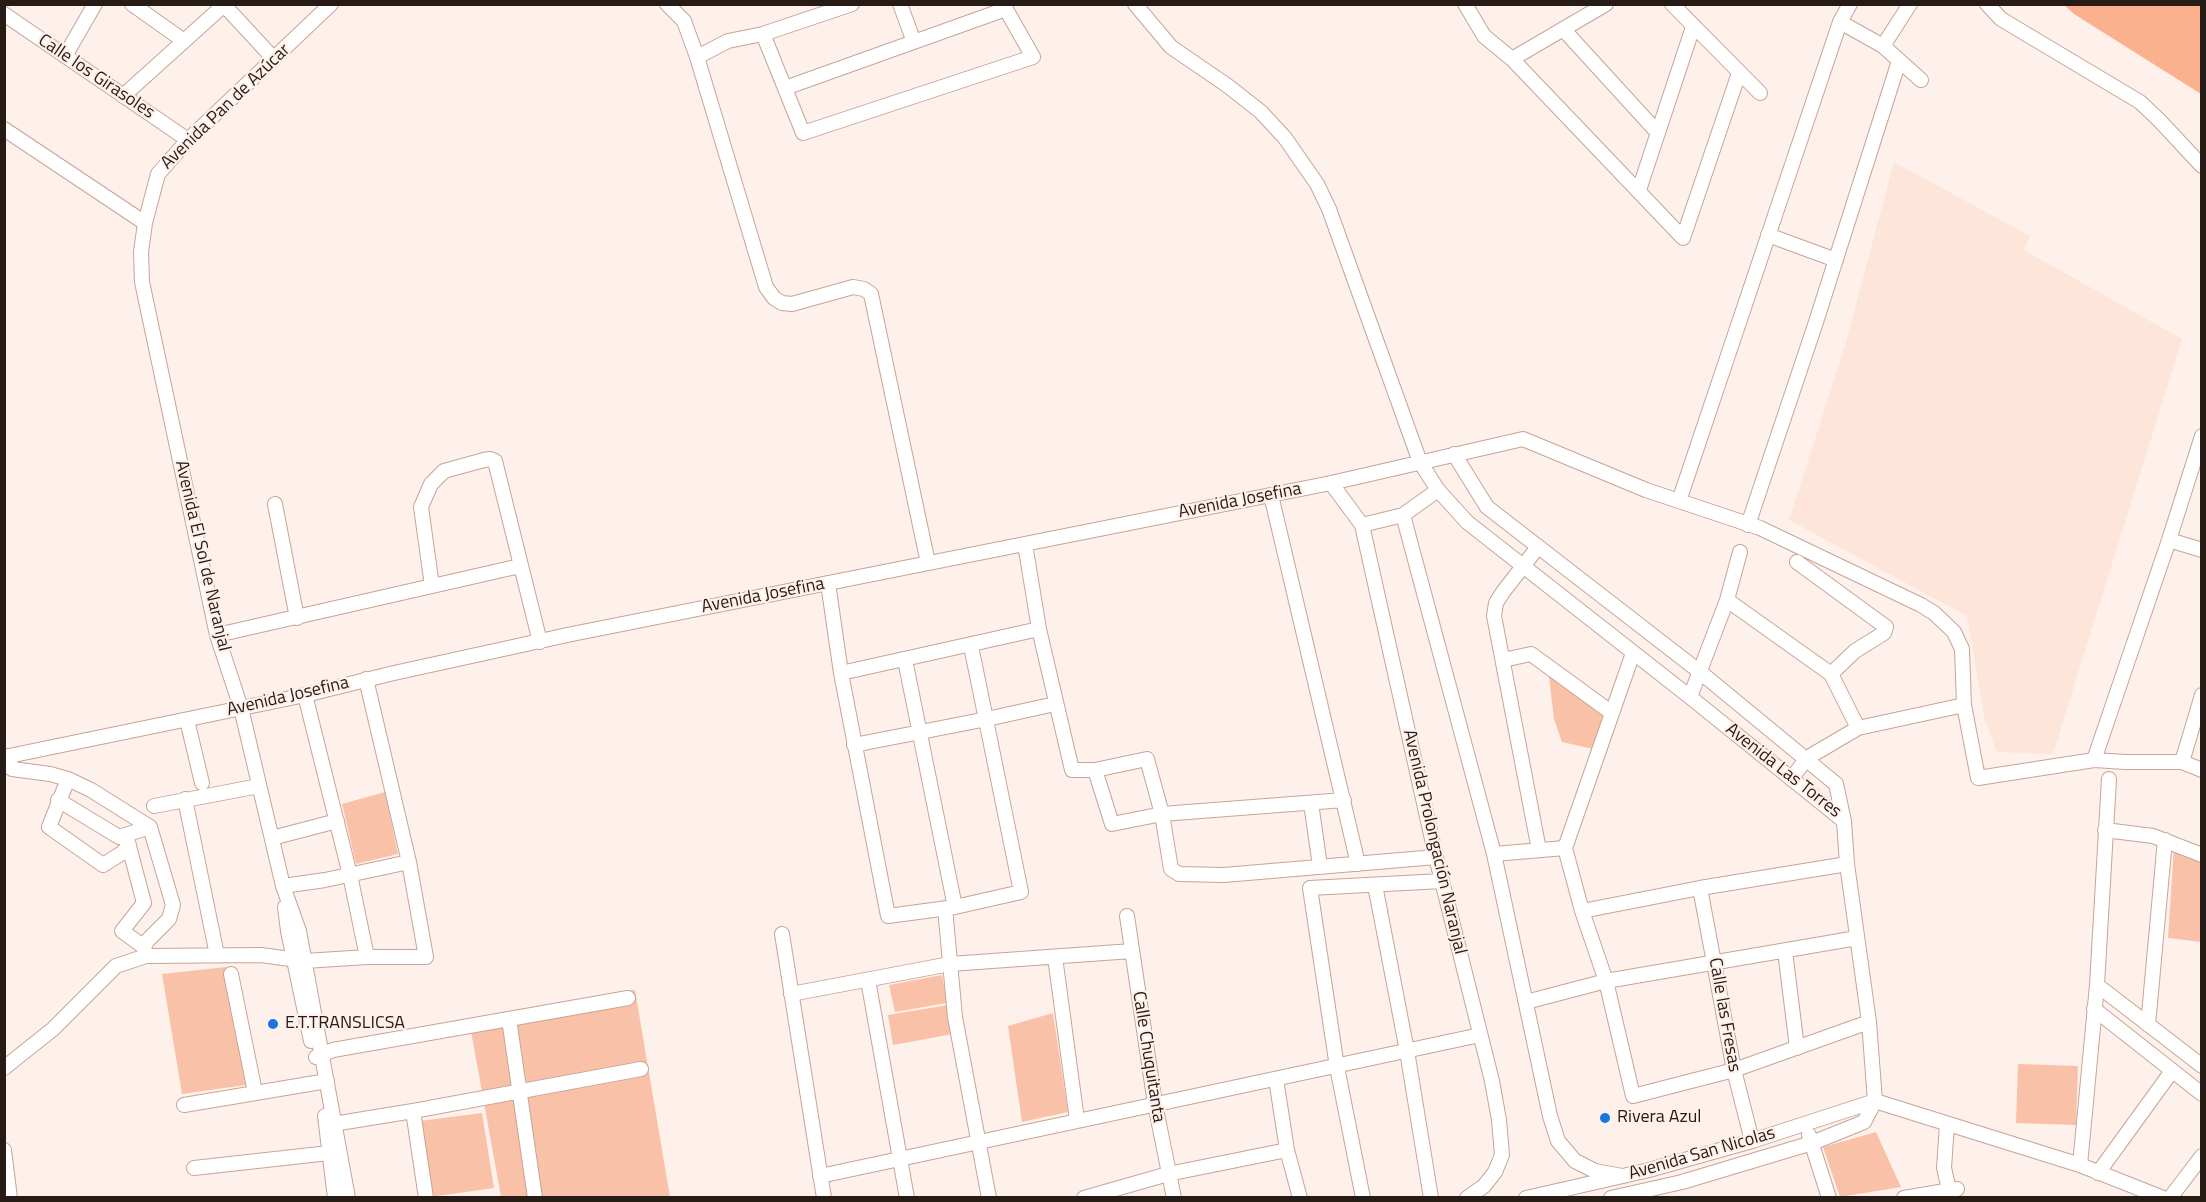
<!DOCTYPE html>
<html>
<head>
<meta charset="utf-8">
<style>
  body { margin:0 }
  #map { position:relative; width:2206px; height:1202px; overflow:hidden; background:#fef0ea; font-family:"Titillium Web",sans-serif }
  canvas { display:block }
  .frame { position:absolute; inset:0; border:6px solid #271b16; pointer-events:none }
</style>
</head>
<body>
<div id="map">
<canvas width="2206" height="1202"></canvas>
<div class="frame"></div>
</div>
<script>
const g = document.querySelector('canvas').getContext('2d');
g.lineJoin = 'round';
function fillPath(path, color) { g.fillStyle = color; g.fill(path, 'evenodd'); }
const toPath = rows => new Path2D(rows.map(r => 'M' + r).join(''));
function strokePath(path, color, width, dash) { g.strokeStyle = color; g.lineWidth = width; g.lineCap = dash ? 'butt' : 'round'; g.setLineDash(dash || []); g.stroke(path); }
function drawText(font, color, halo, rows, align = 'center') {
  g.font = font + ' "Titillium Web",sans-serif'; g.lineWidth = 4.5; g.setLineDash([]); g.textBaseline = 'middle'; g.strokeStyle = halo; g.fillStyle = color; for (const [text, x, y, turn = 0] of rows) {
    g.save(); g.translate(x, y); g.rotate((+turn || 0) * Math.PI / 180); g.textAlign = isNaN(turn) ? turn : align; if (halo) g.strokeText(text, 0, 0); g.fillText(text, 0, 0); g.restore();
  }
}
const built = toPath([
  [1894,162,2030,236,2024,250,2182,339,2053,754,1997,752,1985,721,1967,616,1789,520,1846,342]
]);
const green = toPath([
  [1548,669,1607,713,1593,749,1562,742,1554,719],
  [385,792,398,854,356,864,342,804],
  [2174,847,2201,858,2201,942,2168,938],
  [226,967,246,1085,182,1094,162,974],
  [942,975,947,1003,895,1012,889,985],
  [635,990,670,1197,501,1197,469,1020],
  [948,1005,953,1034,893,1045,888,1015],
  [1053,1013,1068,1112,1022,1122,1008,1026],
  [2018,1064,2078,1066,2076,1125,2016,1123],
  [482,1113,494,1188,430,1197,420,1121],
  [1876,1132,1901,1187,1840,1197,1823,1147]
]);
const water = toPath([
  [2064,5,2201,5,2201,94,2074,14]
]);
const minor = toPath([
  [132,4,184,41],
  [331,4,188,140,158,174,145,223,141,252,142,282,217,635,241,708,283,886,299,931,348,1198],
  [667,4,684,21,697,57,766,287,774,298,782,303,792,304,853,287,864,289,871,294,928,563],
  [900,4,914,42],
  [1135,4,1171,47,1228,86,1261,112,1285,138,1317,184,1329,209,1420,462,1438,490,1467,522,1690,697,1844,821],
  [1465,4,1484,36,1512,59,1683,238,1739,73],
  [1672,4,1760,93],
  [1987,4,2001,19,2140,102,2159,120,2202,166],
  [4,14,188,140],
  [1840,22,1883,46,1921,80],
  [1563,29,1658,133],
  [763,34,803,133,1033,57,1003,4],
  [1883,46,1910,4],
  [65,56,95,4],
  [697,57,728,41,763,34,852,4],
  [1512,59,1606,4],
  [785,88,1006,9],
  [123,96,224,5,274,59],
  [4,129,145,223],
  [1639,190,1693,27],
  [1768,235,1836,260],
  [1454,454,1487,507,1700,672,1836,784,1844,821,1847,864,1869,1022,1875,1101],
  [1331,483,1362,525,1436,857,1492,1081,1499,1120,1502,1155,1495,1172,1484,1186,1467,1198],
  [1271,495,1358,864],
  [1679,501,1840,22,1850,4],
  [275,504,297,618],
  [1403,515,1494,854,1550,1116,1558,1141,1575,1161,1595,1171,1622,1176],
  [1362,525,1403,515,1438,490],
  [1748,525,1816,322,1899,61],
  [2169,540,2202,550],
  [1025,544,1039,629,1072,770,1095,770,1147,759,1162,814,1344,800],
  [1538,547,1503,592,1496,603,1494,616,1539,850],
  [1797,562,1886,627,1884,633,1855,651,1831,674],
  [828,583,841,673,888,916,955,907,1021,892,971,646],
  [432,586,421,507,431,484,444,471,484,460,490,459,495,461,540,642],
  [1727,600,1831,674,1858,728],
  [217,635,520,566],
  [905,660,955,907],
  [1503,660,1531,654,1612,713],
  [841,673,1039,629],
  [305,695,350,875,367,957],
  [1690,697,1727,600,1740,552],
  [187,720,202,783],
  [854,745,987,719,1055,704],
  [8,756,12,769,50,774,68,779,91,790,150,827,173,905,169,919,147,941,144,947,146,956],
  [4,757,305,695,394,673,572,634,1331,483,1523,439,1646,490,1760,528,1921,605,1934,613,1954,632,1962,649,1964,705,1978,778,2094,760,2125,762,2182,762,2202,770],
  [2094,760,2169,540,2202,436],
  [2182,762,2202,695],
  [1095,770,1112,824,1162,814,1171,869,1179,874,1224,875,1436,857],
  [68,779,49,827,103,865,122,853,129,845],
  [1791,779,1807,758,1858,728,1964,705],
  [185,799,217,955],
  [58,800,119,837,150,827],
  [1311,803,1320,866],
  [154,806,259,786],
  [2105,830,2153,836,2202,855],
  [126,835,144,903,122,931,144,947],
  [272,838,337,821],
  [1565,848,1633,653],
  [1494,854,1565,848,1582,911,1606,981,1633,1096,1734,1070,1869,1022],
  [1375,885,1407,1051,1431,1198],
  [283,886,325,880,409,862],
  [1700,888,1734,1070,1752,1141],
  [285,907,288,931,311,1041],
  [945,908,955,1017,989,1198],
  [1582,911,1700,888,1847,864],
  [1127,916,1155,1104,1174,1198],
  [782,934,824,1198],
  [1785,951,1797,1048],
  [1055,957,1077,1120],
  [231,974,255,1092],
  [868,980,907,1198],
  [2097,985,2202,1066],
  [791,994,950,964,1132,951],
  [1526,1002,1606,981,1857,938],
  [2094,1009,2202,1094],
  [509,1019,535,1198],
  [2148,1025,2165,840],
  [316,1057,333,1050,628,998],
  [4,1068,53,1029,116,966,146,956,261,955,305,961,367,957,426,957,409,862,366,679],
  [1276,1079,1287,1150,1300,1198],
  [184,1105,327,1081],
  [413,1111,426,1198],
  [325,1116,335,1198],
  [1947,1124,1944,1168,1951,1198],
  [327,1125,413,1111,641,1069],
  [1809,1135,1829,1198],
  [4,1150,10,1198],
  [2080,1165,2097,985,2109,779],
  [194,1168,329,1153],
  [2098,1173,2172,1071],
  [820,1176,1480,1035],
  [1084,1198,1168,1174,1287,1150],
  [1363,1198,1337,1067,1310,888,1442,881],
  [1526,1198,1649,1170,1752,1141,1875,1101,2080,1165,2163,1198],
  [1611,1198,1682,1182,1812,1143,1864,1122,1875,1101],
  [1904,1198,1957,1189],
  [2170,1198,2202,1156]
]);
const markers = [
  [273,1024,6,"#1a76df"],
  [1605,1118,6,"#1a76df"]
];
const streetNames = [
  ["Calle los Girasoles",96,77,34],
  ["Avenida Pan de Azúcar",226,107,-44],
  ["Avenida Josefina",1240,501,-11],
  ["Avenida El Sol de Naranjal",202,556,77],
  ["Avenida Josefina",763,596,-11],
  ["Avenida Josefina",288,697,-13],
  ["Avenida Las Torres",1783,771,38],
  ["Avenida Prolongación Naranjal",1434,842,77],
  ["Calle las Fresas",1724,1015,80],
  ["Calle Chuquitanta",1148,1057,81],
  ["Avenida San Nicolas",1702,1154,-16]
];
const poiNames = [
  ["E.T.TRANSLICSA",285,1024],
  ["Rivera Azul",1617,1118]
];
fillPath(built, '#fde5d9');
fillPath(green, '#f9c2a8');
fillPath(water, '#fcb18e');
strokePath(minor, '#c5a597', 16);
strokePath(minor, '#fff', 14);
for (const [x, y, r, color] of markers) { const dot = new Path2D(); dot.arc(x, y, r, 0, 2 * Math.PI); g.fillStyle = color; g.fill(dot); strokePath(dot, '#fef0ea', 2); }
drawText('18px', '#271b16', '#fef0ea', streetNames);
drawText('18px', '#271b16', '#fef0ea', poiNames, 'left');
</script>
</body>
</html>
